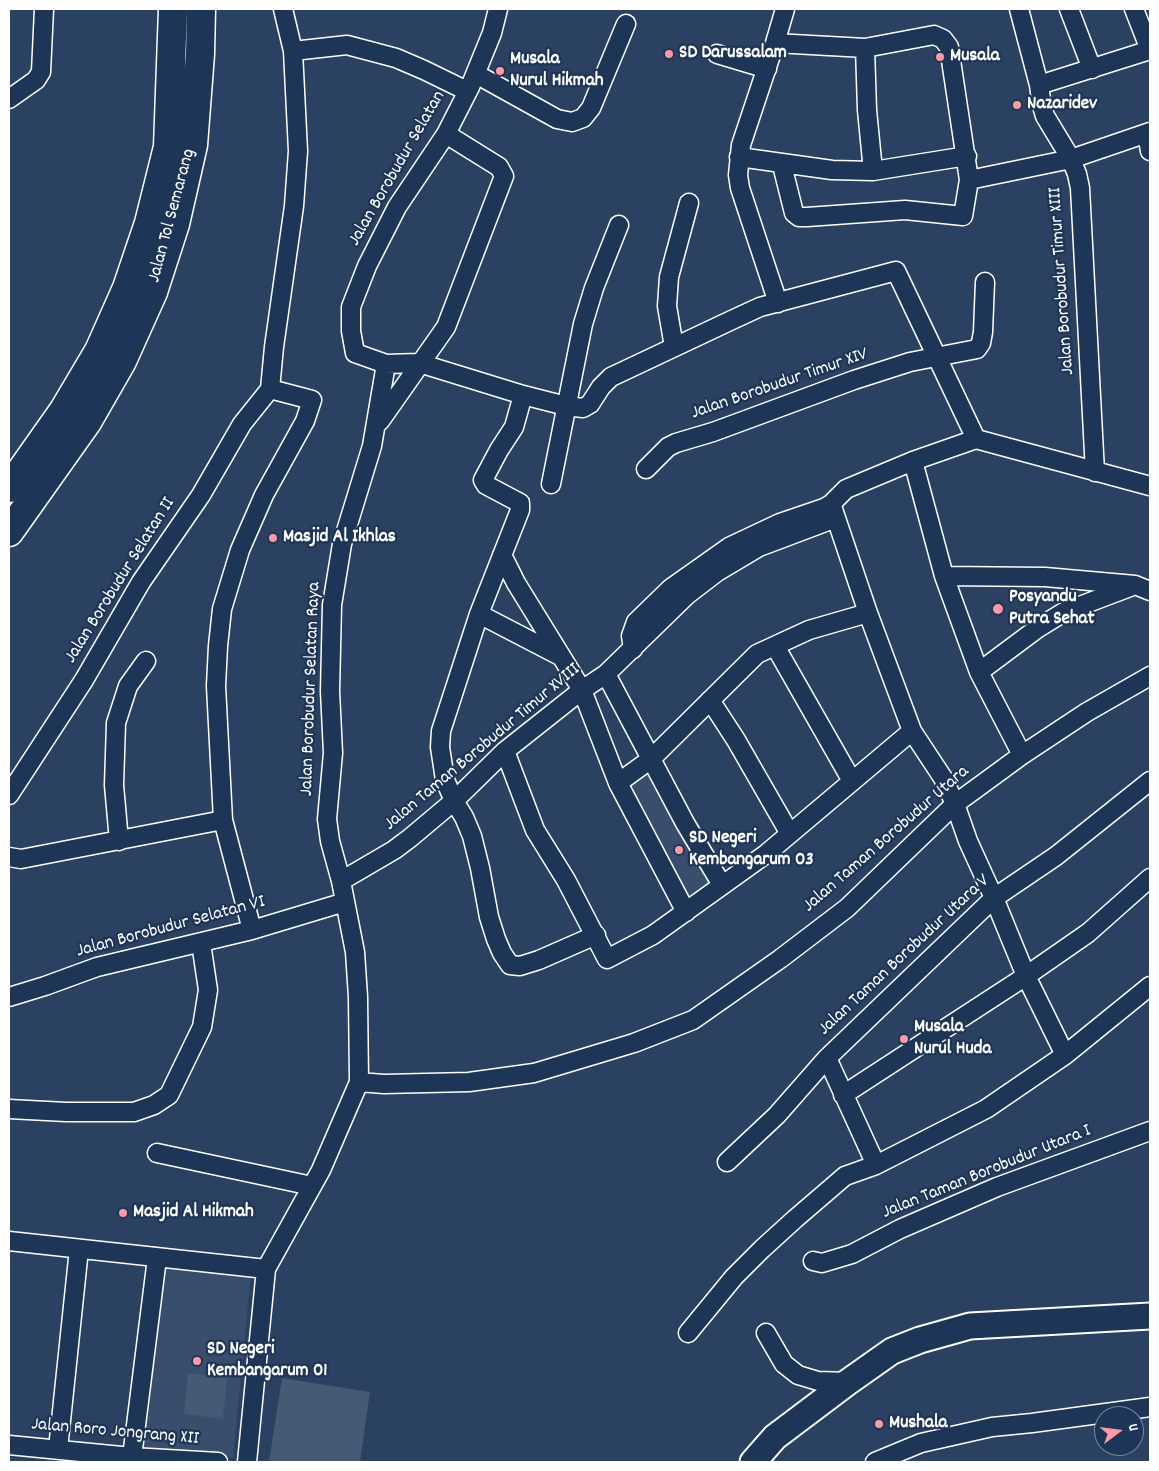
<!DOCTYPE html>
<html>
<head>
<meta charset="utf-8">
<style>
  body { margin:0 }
  #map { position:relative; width:1159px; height:1471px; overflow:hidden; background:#2a4161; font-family:Dekko,sans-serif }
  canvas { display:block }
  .frame { position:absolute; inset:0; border:10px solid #fff; pointer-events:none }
  .north { position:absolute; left:1094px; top:1406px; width:50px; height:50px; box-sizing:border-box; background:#1d3557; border:1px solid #77869a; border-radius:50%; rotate:75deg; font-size:14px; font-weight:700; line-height:20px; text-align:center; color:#fff }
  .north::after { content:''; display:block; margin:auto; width:18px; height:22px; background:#ff9aa2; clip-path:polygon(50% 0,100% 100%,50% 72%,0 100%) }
</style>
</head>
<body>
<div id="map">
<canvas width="1159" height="1471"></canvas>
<div class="frame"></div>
<div class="north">U</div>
</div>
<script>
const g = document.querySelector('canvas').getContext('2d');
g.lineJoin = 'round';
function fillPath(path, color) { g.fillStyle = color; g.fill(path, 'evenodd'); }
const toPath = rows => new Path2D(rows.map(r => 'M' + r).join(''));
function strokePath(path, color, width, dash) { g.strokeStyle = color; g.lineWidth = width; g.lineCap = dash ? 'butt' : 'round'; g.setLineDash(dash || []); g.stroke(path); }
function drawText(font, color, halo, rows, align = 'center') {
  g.font = font + ' Dekko,sans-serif'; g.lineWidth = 4.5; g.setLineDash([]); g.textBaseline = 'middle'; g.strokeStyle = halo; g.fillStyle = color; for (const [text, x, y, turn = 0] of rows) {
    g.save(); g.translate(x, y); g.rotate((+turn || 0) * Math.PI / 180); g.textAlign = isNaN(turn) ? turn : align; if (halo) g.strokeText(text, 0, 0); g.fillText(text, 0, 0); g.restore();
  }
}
const built = toPath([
  [650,765,716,883,691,902,641,818,624,781],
  [160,1265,251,1274,233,1458,142,1449]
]);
const green = toPath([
  [188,1373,227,1378,223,1419,184,1414],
  [282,1378,370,1392,360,1462,269,1462]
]);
const street = toPath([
  [1019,9,1039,85,1042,106,1045,116,1071,159,1077,174,1080,188,1095,472],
  [1069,9,1092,69],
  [775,43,865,48,934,35,943,39,949,47,969,180,963,216,905,210,807,217,799,217,794,213,782,165],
  [865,48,867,110,873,171],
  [293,51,347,45,396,58,424,70,467,91],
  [717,54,767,69],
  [476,74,557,119,572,122,583,118,591,108,626,24],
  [1039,85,1150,50,1134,9],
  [9,99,36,80,41,72,44,9],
  [1147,133,1150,151],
  [739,157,832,170,873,171,967,156],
  [969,180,1071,159,1150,132],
  [778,303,740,188,738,175,741,145,775,43,785,9],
  [674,347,667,306,669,277,689,203],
  [386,364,419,363,523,395,566,406,583,408,590,404,601,387,611,377,734,319,760,307,896,271,976,439],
  [270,389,274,347,294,206,298,151,293,51,283,9],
  [523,395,514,427,499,450,483,480,486,485,520,503,520,510,479,614,441,731,440,747,445,780,454,801,464,817,472,836,480,868,489,917,496,939,502,953,510,965,520,966,539,960,596,935],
  [380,421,446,327,504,176,499,167,446,134],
  [913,461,944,576,979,672,1022,755],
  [646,469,668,447,676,443,713,432,854,380,910,362,977,349,981,343,983,332,985,282],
  [551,484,583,324,594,288,619,225],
  [833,509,868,613,912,731,943,778,955,804,968,841,994,898,1026,976,1065,1055],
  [502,555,516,583,582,690,618,783,686,912],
  [944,576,1045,577,1135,585,1150,591],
  [479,614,560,656],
  [775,646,852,781],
  [633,649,631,636,636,622,671,588,729,547,780,523,824,508,831,504,846,489,913,461,976,439,1150,486],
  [979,672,1038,628,1064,612,1130,587],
  [606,674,685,823,722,885],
  [710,700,736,740,790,834],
  [505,751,535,830,566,880,607,959,653,935,766,854,912,731],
  [618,783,651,759,757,654,809,630,868,613],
  [9,795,84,680,141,582,201,495,242,424,270,389],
  [119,841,114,785,116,723,128,686,146,661],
  [9,857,21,859,223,820],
  [341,881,394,850,410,838,454,801,505,751,582,690,606,674,687,595,717,572,759,547,836,518],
  [252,930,223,820,216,686,218,646,222,609,240,550,264,495,305,421,312,400,270,389],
  [9,997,45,986,97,967,252,930,345,902],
  [827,1058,876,1165],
  [359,1082,384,1084,469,1082,534,1073,634,1043,693,1020,780,959,847,908,955,804,1022,755,1087,712,1150,676],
  [843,1095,1026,976,1088,933,1150,878],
  [9,1109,66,1112,134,1112,154,1105,169,1095,202,1027,208,990,201,943],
  [157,1153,312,1186],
  [727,1162,777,1115,827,1058,994,898,1056,856,1150,781],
  [9,1241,266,1269],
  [813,1261,822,1263,852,1254,900,1229,997,1187,1150,1131],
  [688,1333,734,1277,762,1249,795,1219,845,1176,876,1165,986,1109,1065,1055,1150,986],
  [766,1333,784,1364,798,1375,818,1381,848,1382],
  [9,1445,132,1457,218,1462],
  [58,1449,79,1249],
  [132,1457,157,1258],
  [247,1462,266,1269,321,1170,359,1082,358,997,355,952,341,881,330,841,327,819,333,753,330,691,332,605,342,544,372,446,386,364,355,353,351,331,351,307,367,266,397,207,446,134,470,87,492,33,498,9],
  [875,1462,921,1443,992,1427,1032,1423,1150,1407]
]);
const secondary = toPath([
  [753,1462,775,1437,848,1382,892,1351,920,1340,970,1326,1150,1316]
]);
const highway = toPath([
  [9,488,64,410,99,351,127,288,149,223,168,147,173,9],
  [9,532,87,422,122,361,153,292,175,224,193,145,200,54,201,9]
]);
const markers = [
  [669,54,5,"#ff9aa2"],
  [940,57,5,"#ff9aa2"],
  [500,71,5,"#ff9aa2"],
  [1017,105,5,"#ff9aa2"],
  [273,538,5,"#ff9aa2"],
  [998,609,6,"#ff9aa2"],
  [679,850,5,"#ff9aa2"],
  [904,1039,5,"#ff9aa2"],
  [123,1213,5,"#ff9aa2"],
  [197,1361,5,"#ff9aa2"],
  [879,1424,5,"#ff9aa2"]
];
const poiNames = [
  ["SD Darussalam",679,54],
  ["Musala",950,57],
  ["Musala",510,60],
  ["Nurul Hikmah",510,82],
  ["Nazaridev",1027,105],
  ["Masjid Al Ikhlas",283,538],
  ["Posyandu",1009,598],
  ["Putra Sehat",1009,620],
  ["SD Negeri",689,839],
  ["Kembangarum 03",689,861],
  ["Musala",914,1028],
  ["Nurul Huda",914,1050],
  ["Masjid Al Hikmah",133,1213],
  ["SD Negeri",207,1350],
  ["Kembangarum 01",207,1372],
  ["Mushala",889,1424]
];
const streetNames = [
  ["Jalan Borobudur Selatan",398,169,-60],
  ["Jalan Tol Semarang",173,216,-75],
  ["Jalan Borobudur Timur XIII",1063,281,-94],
  ["Jalan Borobudur Timur XIV",780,385,-19],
  ["Jalan Borobudur Selatan II",121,581,-58],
  ["Jalan Borobudur Selatan Raya",312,689,-88],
  ["Jalan Taman Borobudur Timur XVIII",483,748,-40],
  ["Jalan Taman Borobudur Utara",887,840,-41],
  ["Jalan Borobudur Selatan VI",171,928,-15],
  ["Jalan Taman Borobudur Utara V",905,956,-43],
  ["Jalan Taman Borobudur Utara I",987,1173,-22],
  ["Jalan Roro Jongrang XII",115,1433,5]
];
fillPath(built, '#394e6c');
fillPath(green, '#465975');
strokePath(street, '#fff', 21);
strokePath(secondary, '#fff', 29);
strokePath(highway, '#fff', 31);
strokePath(street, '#1d3557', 18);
strokePath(secondary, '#1d3557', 25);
strokePath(highway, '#1d3557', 28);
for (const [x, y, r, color] of markers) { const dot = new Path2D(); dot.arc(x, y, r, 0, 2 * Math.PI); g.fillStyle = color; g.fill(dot); strokePath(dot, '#1d3557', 2); }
drawText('bold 19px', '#fff', '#1d3557', poiNames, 'left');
drawText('19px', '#fff', '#1d3557', streetNames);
</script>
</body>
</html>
